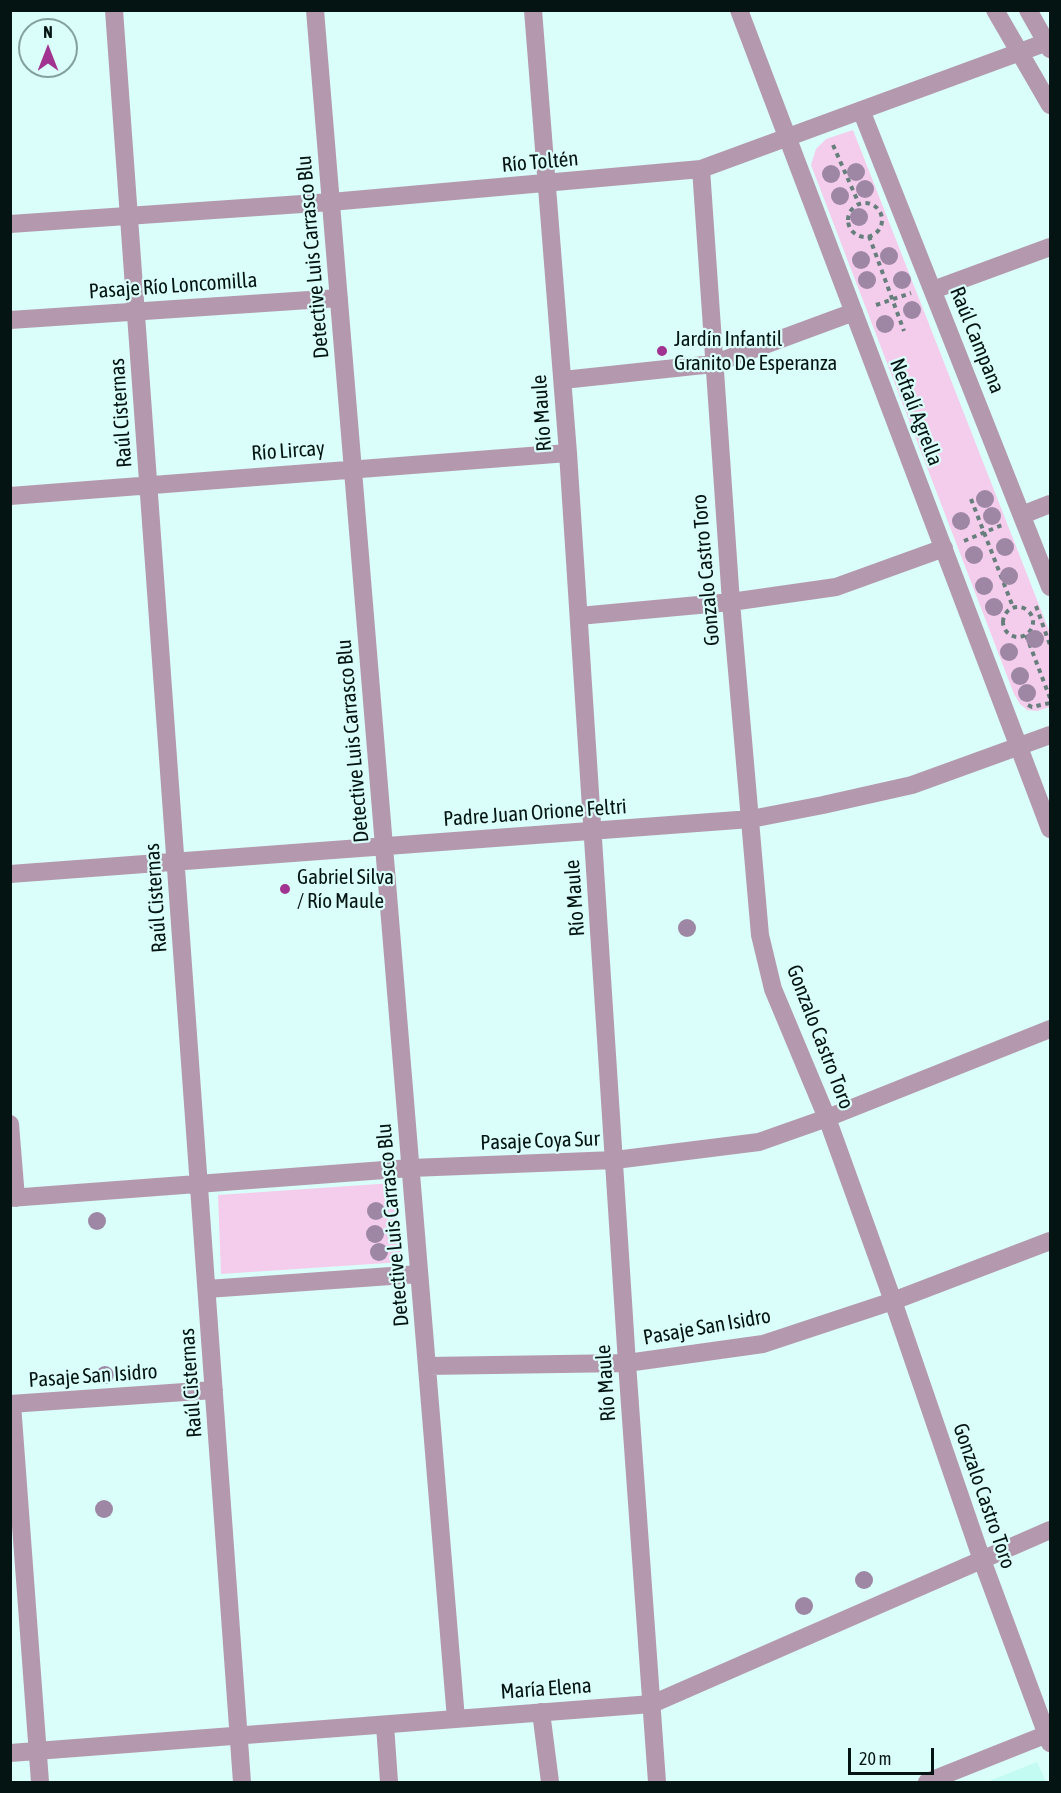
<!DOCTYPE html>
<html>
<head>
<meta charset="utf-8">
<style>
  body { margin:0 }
  #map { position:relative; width:1061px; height:1793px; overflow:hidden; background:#dafef9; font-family:"Asap Condensed",sans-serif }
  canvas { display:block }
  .frame { position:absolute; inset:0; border:12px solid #041412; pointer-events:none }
  .north { position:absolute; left:18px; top:18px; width:60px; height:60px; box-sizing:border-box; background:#dafef9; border:2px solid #84a09d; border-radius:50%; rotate:0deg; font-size:16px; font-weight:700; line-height:24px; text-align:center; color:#041412 }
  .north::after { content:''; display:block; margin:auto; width:21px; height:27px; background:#a13391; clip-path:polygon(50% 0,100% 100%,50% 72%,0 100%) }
  .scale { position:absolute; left:848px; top:1748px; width:86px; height:27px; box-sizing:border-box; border:3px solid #041412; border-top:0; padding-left:8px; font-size:18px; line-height:21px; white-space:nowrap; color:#041412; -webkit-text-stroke:4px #dafef9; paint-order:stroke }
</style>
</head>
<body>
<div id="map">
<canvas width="1061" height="1793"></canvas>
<div class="frame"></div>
<div class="north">N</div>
<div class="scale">20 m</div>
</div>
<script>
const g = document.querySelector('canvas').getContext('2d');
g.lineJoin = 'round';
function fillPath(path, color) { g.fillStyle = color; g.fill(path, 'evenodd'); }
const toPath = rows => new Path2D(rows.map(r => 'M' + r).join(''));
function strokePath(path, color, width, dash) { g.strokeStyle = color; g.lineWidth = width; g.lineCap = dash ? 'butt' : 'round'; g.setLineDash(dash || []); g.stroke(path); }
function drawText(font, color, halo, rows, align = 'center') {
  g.font = font + ' "Asap Condensed",sans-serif'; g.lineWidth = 4.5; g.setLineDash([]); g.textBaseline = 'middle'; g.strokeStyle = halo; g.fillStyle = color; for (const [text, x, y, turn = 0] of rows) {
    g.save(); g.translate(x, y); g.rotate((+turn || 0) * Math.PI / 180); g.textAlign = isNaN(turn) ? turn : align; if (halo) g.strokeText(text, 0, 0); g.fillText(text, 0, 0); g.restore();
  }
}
const built = toPath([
  [1037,1762,1046,1782,987,1782]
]);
const green = toPath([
  [853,130,1050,633,1050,707,1037,711,1027,710,1020,704,1014,694,811,165,816,149,826,139],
  [393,1183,402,1262,221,1274,218,1195]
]);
const path = toPath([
  [833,145,859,204],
  '848 220a17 17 0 1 1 34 0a17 17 0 1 1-34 0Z',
  [869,236,904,331],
  [876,305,911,293],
  [971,499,1013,607],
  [964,541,1002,525],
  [1036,606,1050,645],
  '1003 622a15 15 0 1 1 30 0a15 15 0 1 1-30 0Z',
  [1026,635,1050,698],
  [1028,705,1032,707,1050,703]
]);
const minor = toPath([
  [114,10,242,1782],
  [315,10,456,1719],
  [533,10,568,453,627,1363,657,1782],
  [739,10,1050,829],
  [995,10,1050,105],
  [1028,10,1050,49],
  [861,110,1050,587],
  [701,169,731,602,760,935,773,989,827,1118,893,1301,982,1560,1050,1743],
  [10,224,331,202,701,169,1050,41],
  [933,290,1050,247],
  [10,320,339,298],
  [563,380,713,364,854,312],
  [10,496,568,453],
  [1022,515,1050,504],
  [579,616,731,602,836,587,944,548],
  [10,874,751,819,823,805,912,785,1050,735],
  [10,1124,16,1198],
  [10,1198,411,1168,615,1160,759,1142,827,1118,1050,1029],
  [207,1289,419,1274],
  [427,1366,627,1363,763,1344,893,1301,1050,1241],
  [10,1404,214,1390],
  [12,1404,40,1782],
  [541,1712,550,1782],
  [385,1725,389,1782],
  [10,1753,652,1704,1050,1530],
  [927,1782,1050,1733]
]);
const trees = [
  [856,172],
  [831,174],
  [865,189],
  [840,196],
  [859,217],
  [889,256],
  [861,260],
  [867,280],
  [902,280],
  [912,310],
  [885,324],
  [985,499],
  [992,516],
  [961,521],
  [1005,547],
  [974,555],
  [1009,576],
  [984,586],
  [994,607],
  [1035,639],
  [1009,652],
  [1020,676],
  [1027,693],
  [687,928],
  [376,1211],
  [97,1221],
  [375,1234],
  [379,1252],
  [105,1375],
  [104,1509],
  [864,1580],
  [804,1606]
];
const markers = [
  [662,351,6,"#a13391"],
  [285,889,6,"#a13391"]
];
const streetNames = [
  ["Río Toltén",540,162,-5],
  ["Detective Luis Carrasco Blu",313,257,-95],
  ["Pasaje Río Loncomilla",173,286,-4],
  ["Raúl Campana",977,340,68],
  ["Neftalí Agrella",916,412,69],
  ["Raúl Cisternas",121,413,-94],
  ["Río Maule",542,413,-94],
  ["Río Lircay",288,451,-4],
  ["Gonzalo Castro Toro",706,570,-95],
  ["Detective Luis Carrasco Blu",353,741,-95],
  ["Padre Juan Orione Feltri",535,813,-4],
  ["Raúl Cisternas",156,898,-94],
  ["Río Maule",575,898,-94],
  ["Gonzalo Castro Toro",820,1037,69],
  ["Pasaje Coya Sur",540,1141,-2],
  ["Detective Luis Carrasco Blu",393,1225,-95],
  ["Pasaje San Isidro",707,1327,-10],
  ["Pasaje San Isidro",93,1376,-4],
  ["Raúl Cisternas",191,1383,-94],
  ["Río Maule",606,1383,-94],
  ["Gonzalo Castro Toro",984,1496,71],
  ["María Elena",546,1689,-4]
];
const poiNames = [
  ["Jardín Infantil",674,339],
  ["Granito De Esperanza",674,363],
  ["Gabriel Silva",297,877],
  ["/ Río Maule",297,901]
];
fillPath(built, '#c3fbf3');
fillPath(green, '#f5cdec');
strokePath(path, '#667f7c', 4, [4.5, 4.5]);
strokePath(minor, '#b499ae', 18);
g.fillStyle = '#9d87a5';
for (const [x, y] of trees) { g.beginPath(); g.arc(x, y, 9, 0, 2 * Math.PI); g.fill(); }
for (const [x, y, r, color] of markers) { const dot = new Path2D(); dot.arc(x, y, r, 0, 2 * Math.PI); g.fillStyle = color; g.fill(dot); strokePath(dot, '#dafef9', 2); }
drawText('21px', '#041412', '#dafef9', streetNames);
drawText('21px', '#041412', '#dafef9', poiNames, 'left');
</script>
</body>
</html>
